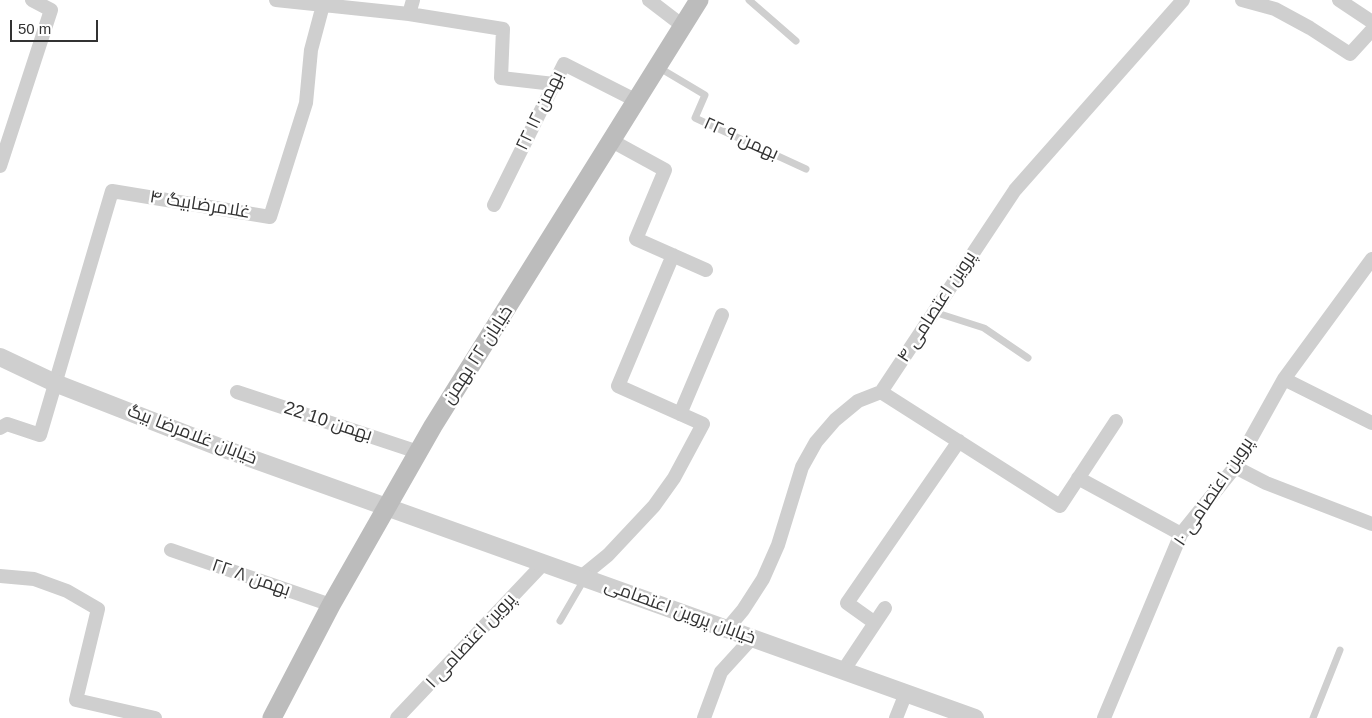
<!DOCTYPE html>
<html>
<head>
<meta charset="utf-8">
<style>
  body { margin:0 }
  #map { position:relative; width:1372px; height:718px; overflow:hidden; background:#fff; font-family:Helvetica,sans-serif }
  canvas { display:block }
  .scale { position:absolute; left:10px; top:20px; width:88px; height:22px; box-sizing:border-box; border:2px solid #323232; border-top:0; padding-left:6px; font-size:15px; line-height:18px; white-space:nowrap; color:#323232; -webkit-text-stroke:4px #fff; paint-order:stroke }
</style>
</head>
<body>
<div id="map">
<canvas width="1372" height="718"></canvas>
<div class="scale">50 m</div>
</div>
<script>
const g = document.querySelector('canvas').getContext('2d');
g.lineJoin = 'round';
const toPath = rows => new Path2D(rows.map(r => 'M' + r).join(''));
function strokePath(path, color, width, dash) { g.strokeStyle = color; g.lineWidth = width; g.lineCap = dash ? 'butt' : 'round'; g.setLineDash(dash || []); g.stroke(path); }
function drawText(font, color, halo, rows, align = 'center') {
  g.font = font + ' Helvetica,Cairo,sans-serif'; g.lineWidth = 5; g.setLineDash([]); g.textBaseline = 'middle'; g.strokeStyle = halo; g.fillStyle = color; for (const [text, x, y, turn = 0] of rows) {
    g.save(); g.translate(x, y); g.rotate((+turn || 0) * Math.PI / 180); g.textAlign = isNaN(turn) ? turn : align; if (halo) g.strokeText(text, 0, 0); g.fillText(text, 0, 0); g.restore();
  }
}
const service = toPath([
  [749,0,796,41],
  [658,67,705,95,695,118,806,169],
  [934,312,984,328,1028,358],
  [560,621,585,578],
  [1313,718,1340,650]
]);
const minor = toPath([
  [276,0,409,14,503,29,501,78,554,84],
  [649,0,683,26],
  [1242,0,1275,9,1310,28,1350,54,1372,30],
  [1339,0,1372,22],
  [409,14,413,0],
  [612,141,665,170,636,239,706,270],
  [0,166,51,10,32,0],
  [494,205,564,64,637,101],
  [1284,379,1372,423],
  [237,392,418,452],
  [881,392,1060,506,1116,421],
  [680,414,722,315],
  [0,428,7,424,40,435,112,191,270,217,306,103,311,50,323,5],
  [1235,467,1266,483,1372,524],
  [1078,478,1181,534],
  [171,550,331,605],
  [0,576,34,579,67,591,98,609,76,700,155,718],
  [581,577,608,555,654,506,674,478,703,424,618,386,673,255],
  [875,623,847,603,959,441],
  [727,629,743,610,763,579,778,545,802,467,816,442,835,420,858,401,881,392,1015,190,1183,0],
  [843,671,885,608],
  [397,718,544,563],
  [704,718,721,672,752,638],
  [896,718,906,693],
  [1104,718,1181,534,1235,467,1284,379,1372,259]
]);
const tertiary = toPath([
  [0,357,55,383,219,447,975,718]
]);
const secondary = toPath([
  [272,718,331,605,433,426,699,0]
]);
const streetNames = [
  ["۲۲ بهمن ۱۲",540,111,-64],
  ["۲۲ بهمن ۹",741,139,24],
  ["غلامرضابیگ ۴",200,205,9],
  ["پروین اعتصامی ۴",937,307,-57],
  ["خیابان ۲۲ بهمن",478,355,-57],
  ["22 بهمن 10",328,422,18],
  ["خیابان غلامرضا بیگ",192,435,21],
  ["پروین اعتصامی ۱۰",1214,492,-56],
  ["۲۲ بهمن ۸",251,578,19],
  ["خیابان پروین اعتصامی",680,612,20],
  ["پروین اعتصامی ۱",471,641,-47]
];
strokePath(service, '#cfcfcf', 7);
strokePath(minor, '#cfcfcf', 14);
strokePath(tertiary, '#cfcfcf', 18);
strokePath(secondary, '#bcbcbc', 19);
drawText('18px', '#323232', '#fff', streetNames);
</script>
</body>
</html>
